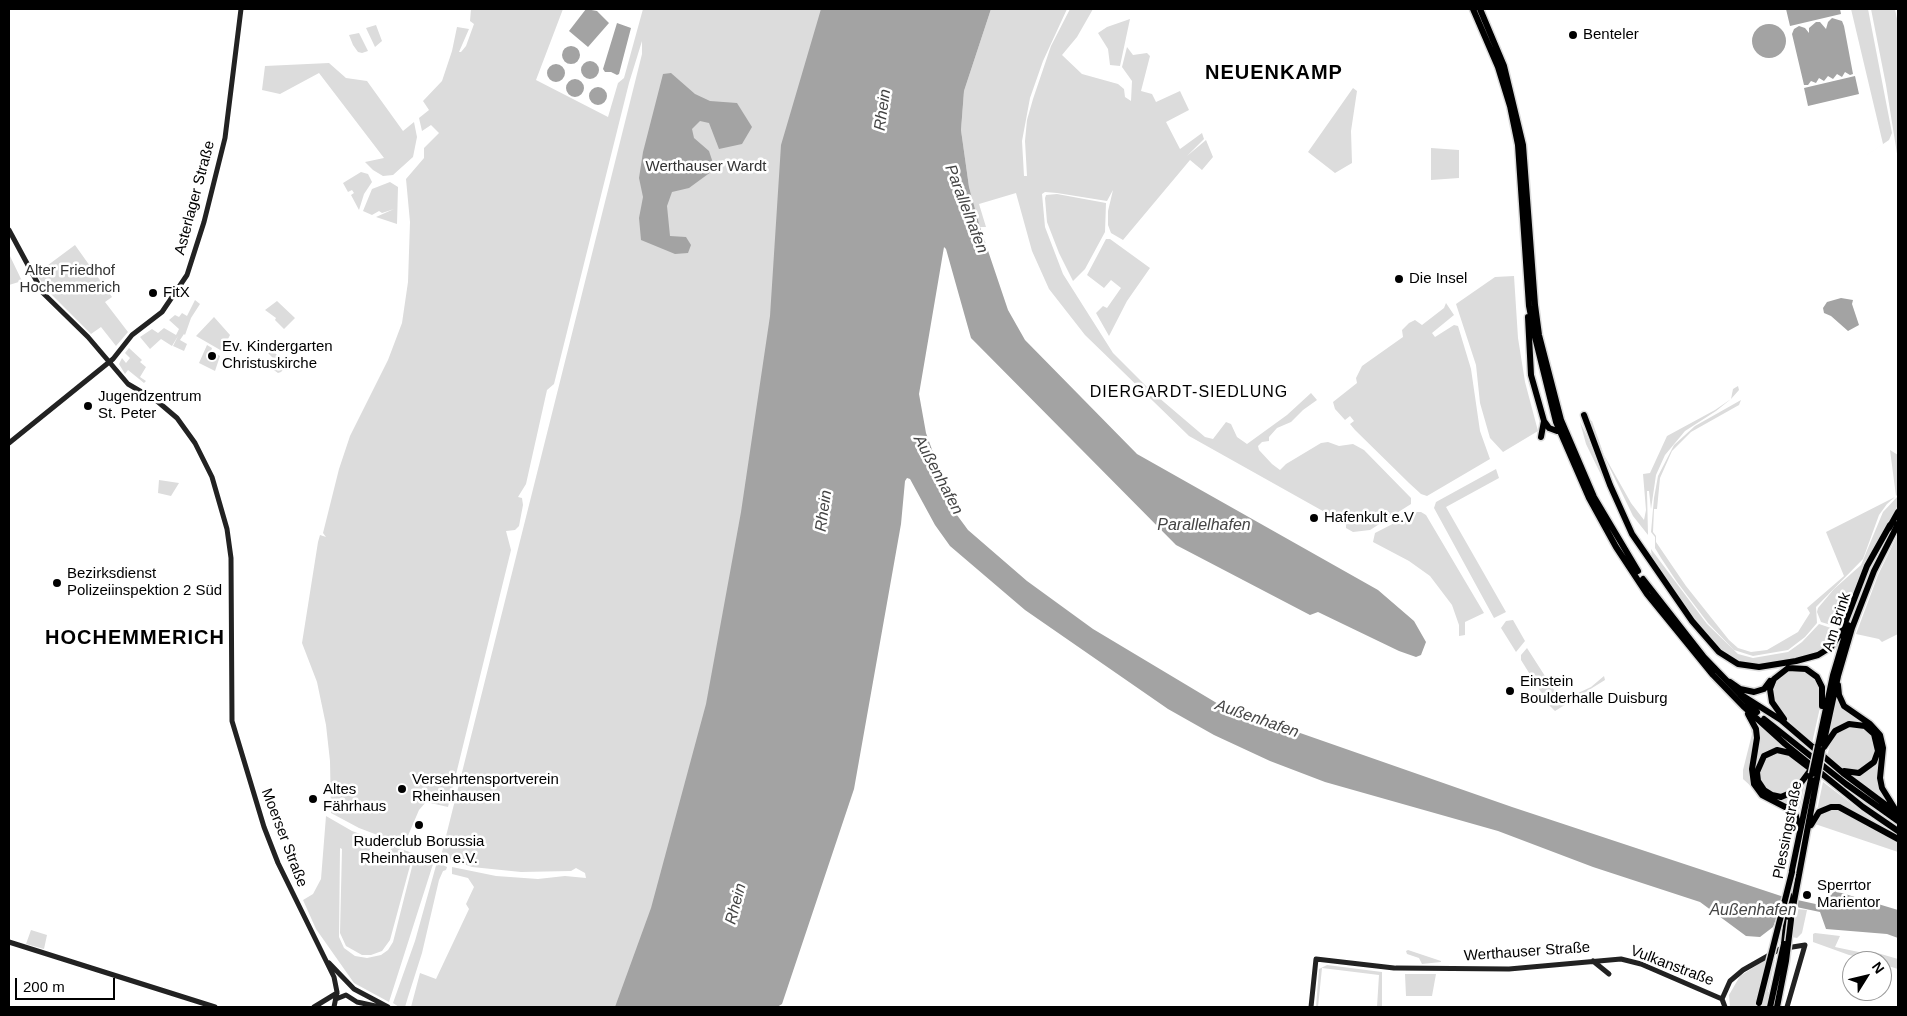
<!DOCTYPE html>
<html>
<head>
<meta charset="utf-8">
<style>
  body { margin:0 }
  #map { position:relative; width:1907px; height:1016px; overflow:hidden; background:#fff; font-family:Arial,sans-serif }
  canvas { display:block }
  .frame { position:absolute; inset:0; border:10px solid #000; pointer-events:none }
  .north { position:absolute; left:1842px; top:951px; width:50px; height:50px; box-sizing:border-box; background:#fff; border:1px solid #999; border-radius:50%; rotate:54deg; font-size:14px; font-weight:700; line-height:20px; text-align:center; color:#000 }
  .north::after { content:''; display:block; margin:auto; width:18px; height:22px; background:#000; clip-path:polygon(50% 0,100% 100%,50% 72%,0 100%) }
  .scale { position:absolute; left:15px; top:978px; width:100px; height:22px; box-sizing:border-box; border:2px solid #000; border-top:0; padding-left:6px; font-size:15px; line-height:18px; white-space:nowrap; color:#000; -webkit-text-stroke:4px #fff; paint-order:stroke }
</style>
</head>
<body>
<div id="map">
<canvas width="1907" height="1016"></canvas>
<div class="frame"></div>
<div class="north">N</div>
<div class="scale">200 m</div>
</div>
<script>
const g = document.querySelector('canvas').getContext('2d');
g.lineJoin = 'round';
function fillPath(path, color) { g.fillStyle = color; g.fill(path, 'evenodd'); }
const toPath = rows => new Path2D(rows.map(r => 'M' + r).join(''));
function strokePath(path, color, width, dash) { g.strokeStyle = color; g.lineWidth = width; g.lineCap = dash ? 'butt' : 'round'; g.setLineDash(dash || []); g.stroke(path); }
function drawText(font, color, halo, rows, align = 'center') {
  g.font = font + ' Arial,sans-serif'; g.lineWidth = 5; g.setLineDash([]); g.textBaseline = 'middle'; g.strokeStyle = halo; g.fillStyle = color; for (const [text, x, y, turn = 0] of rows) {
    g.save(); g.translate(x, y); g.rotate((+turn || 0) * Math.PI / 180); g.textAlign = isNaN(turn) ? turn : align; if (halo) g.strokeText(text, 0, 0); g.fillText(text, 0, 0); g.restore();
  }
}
const green = toPath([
  [471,9,563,9,536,80,608,117,618,83,624,78,643,9,822,9,760,423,706,721,652,915,618,1007,411,1007,420,973,436,979,469,909,466,904,474,887,468,878,452,874,452,867,496,876,538,879,565,876,586,878,585,873,576,868,571,871,521,872,472,867,441,856,610,182,642,54,642,41,629,83,554,384,547,390,526,484,518,497,522,498,523,505,519,526,515,530,506,531,511,550,448,807,426,802,419,810,404,845,359,828,331,813,330,761,326,725,317,682,302,643,318,542,320,535,326,537,323,533,339,469,350,436,388,360,402,323,408,282,410,222,406,179,424,158,424,148,439,133,431,125,422,131,419,118,429,110,423,101,442,81,452,51,457,27,469,29,459,52,461,52,466,46,474,24,470,21],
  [991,9,1067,9,1043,61,1030,98,1022,141,1024,176,1027,176,1025,141,1027,120,1033,99,1051,46,1070,9,1093,9,1077,37,1062,55,1082,74,1118,84,1124,89,1125,97,1131,101,1132,81,1122,67,1127,47,1133,55,1147,53,1150,56,1141,91,1152,94,1156,102,1180,91,1189,110,1166,122,1180,149,1202,133,1204,139,1187,156,1206,140,1213,157,1202,170,1190,160,1123,240,1111,233,1108,225,1108,211,1113,190,1107,201,1057,193,1045,192,1042,194,1045,227,1063,274,1113,353,1151,391,1205,437,1213,439,1226,422,1231,424,1237,437,1247,444,1287,415,1311,393,1317,400,1303,410,1291,422,1277,428,1269,437,1269,441,1262,442,1258,446,1259,450,1272,464,1280,470,1286,464,1321,443,1328,442,1339,446,1353,444,1364,450,1411,498,1411,504,1370,530,1353,532,1346,528,1346,524,1189,436,1085,335,1049,289,1032,251,1016,193,979,204,986,227,980,227,969,187,961,130,964,91],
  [1851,9,1868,9,1892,133,1889,140,1849,167,1883,144],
  [1871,9,1895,9,1898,24,1898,160,1886,85],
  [1130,19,1120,66,1110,65,1108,49,1098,33,1107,27],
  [376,25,382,41,375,47,366,28],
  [359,33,368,51,362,53,358,52,353,45,349,35],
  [329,63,346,78,367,81,403,131,414,122,417,137,413,157,393,175,383,176,373,170,365,162,384,158,319,73,280,94,262,90,265,66],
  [1353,88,1357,91,1351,131,1352,163,1335,173,1308,152],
  [1431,148,1459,150,1459,178,1431,180],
  [361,172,368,174,372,182,364,194,359,210,351,195,354,193,352,190,348,192,343,183],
  [390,182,398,187,397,224,376,217,394,209,382,213,379,211,372,215,363,211,372,189],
  [1057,194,1106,203,1105,232,1085,269,1073,281,1059,253,1047,222,1045,198,1046,195],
  [1106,239,1110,239,1150,268,1127,301,1109,336,1096,313,1103,306,1107,308,1121,288,1111,280,1104,288,1087,275],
  [75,245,112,297,105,302,128,332,116,346,101,327,91,334,48,291,36,274],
  [9,254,22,281,9,285],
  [1514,276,1518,338,1525,382,1538,431,1503,452,1490,438,1480,403,1476,365,1456,304,1495,277],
  [195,300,200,304,191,318,185,335,184,334,180,340,187,344,184,351,173,346,178,336,172,346,161,339,150,349,140,337,152,329,158,333,164,328,176,335,179,329,169,320,175,315,179,317,182,313,187,316],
  [277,301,295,318,284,329,275,320,276,318,265,310],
  [1446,303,1454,315,1432,333,1435,337,1454,325,1458,326,1471,369,1480,431,1490,459,1427,496,1421,494,1409,483,1355,430,1350,424,1354,421,1350,416,1345,420,1335,409,1333,402,1357,383,1356,378,1362,366,1403,337,1402,330,1409,323,1415,320,1422,325,1444,308],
  [214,317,230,335,222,351,196,336],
  [207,345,212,348,211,351,220,356,215,371,199,363],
  [129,348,142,360,140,362,146,367,140,377,146,381,144,383,128,370,125,374,119,364,122,358,126,363,130,358,125,353],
  [271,349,284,362,289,357,292,360,281,372,278,373,268,366,274,359,268,353],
  [1738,386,1739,390,1731,399,1716,411,1685,431,1665,455,1656,475,1651,509,1649,491,1647,491,1648,535,1633,516,1604,456,1589,420,1592,421,1604,455,1631,503,1644,520,1646,510,1643,474,1650,473,1667,436,1715,410,1731,399,1733,389],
  [1741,400,1739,405,1691,432,1672,451,1660,478,1657,509,1654,509,1653,532,1656,536,1656,542,1686,586,1729,640,1738,648,1751,652,1767,650,1798,632,1810,613,1807,608,1844,576,1826,532,1895,497,1887,504,1879,515,1863,559,1816,607,1817,623,1805,637,1788,650,1753,656,1734,650,1708,623,1677,582,1661,558,1655,548,1655,537,1651,532,1654,498,1658,476,1674,445,1695,426],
  [1580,422,1587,436,1607,487,1586,444],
  [1890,450,1898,455,1898,494,1896,496],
  [1496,469,1499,478,1446,507,1506,612,1494,618,1434,508,1436,502],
  [159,480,179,483,171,496,158,493],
  [1898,496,1898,505,1866,567,1841,628,1821,622,1817,612,1818,608,1834,589,1861,565,1883,512],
  [1416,512,1421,512,1426,515,1484,613,1465,622,1465,635,1459,636,1459,625,1452,605,1430,576,1409,561,1373,542,1375,533],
  [1898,534,1898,634,1882,642,1879,639,1856,634,1878,575],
  [1651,549,1707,624,1738,654,1753,658,1788,652,1802,642,1819,624,1840,631,1832,643,1818,654,1758,665,1739,663,1722,651,1681,601,1652,559],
  [1513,620,1525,641,1516,652,1501,628,1506,621],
  [1527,648,1561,701,1591,687,1604,676,1605,680,1555,711,1549,705,1521,660,1521,655],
  [1801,669,1819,682,1821,703,1812,743,1781,713,1772,695,1776,680,1786,671],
  [1837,697,1842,707,1869,726,1880,741,1880,788,1887,802,1850,775,1871,768,1878,739,1854,722,1828,737],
  [1748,717,1753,727,1756,744,1749,772,1754,789,1743,779,1743,770,1752,734],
  [1753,718,1786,749,1762,756,1755,770],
  [1850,726,1863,728,1872,736,1876,750,1872,761,1858,771,1846,770,1827,756,1831,741,1837,733],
  [1776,753,1791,756,1807,769,1795,788,1783,794,1778,794,1766,789,1759,777,1761,764,1764,759],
  [1823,782,1881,826,1880,828,1835,805,1825,806,1817,811],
  [1804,783,1805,784,1798,815,1775,798],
  [1832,810,1844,812,1898,843,1898,852,1815,824,1822,814],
  [326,816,352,831,383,842,383,845,379,848,373,845,369,851,387,855,393,846,434,861,389,1002,354,983,316,929,303,900,313,894,321,879],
  [340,848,342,849,340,933,346,946,362,955,371,955,382,951,390,940,411,862,413,863,393,942,388,950,381,955,367,958,355,956,344,948,339,937],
  [437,862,447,867,446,870,443,871,439,880,422,953,408,997,405,1007,399,1007,393,1003,415,941],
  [1797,909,1807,910,1802,933,1797,938,1792,937],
  [31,930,47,935,44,949,26,944],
  [1815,933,1840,936,1835,947,1873,955,1874,952,1898,959,1898,969,1882,964,1882,961,1849,955,1813,942,1813,934],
  [1408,950,1441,961,1441,962,1422,964,1419,958,1407,954,1406,951],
  [1768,958,1756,1007,1730,1007,1729,995,1740,976],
  [1773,960,1775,960,1768,992,1772,993,1768,1007,1761,1007],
  [1327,965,1382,972,1382,1007,1377,1007,1379,975,1322,968,1318,1007,1316,1007,1319,969],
  [1405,974,1436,974,1432,996,1406,996]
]);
const water = toPath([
  [586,9,597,11,609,23,588,47,569,31],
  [821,9,991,9,964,91,961,130,969,187,980,227,1008,310,1025,340,1137,454,1378,590,1414,621,1426,642,1421,655,1416,657,1399,651,1318,612,1310,615,1176,545,971,338,946,249,944,247,919,394,926,433,954,511,968,530,1027,581,1093,629,1220,705,1512,807,1784,897,1820,905,1835,891,1898,910,1898,938,1887,934,1826,929,1820,912,1782,904,1773,927,1760,937,1746,936,1700,902,1593,867,1498,831,1325,782,1270,761,1214,735,1168,709,1025,610,950,546,935,525,910,479,907,478,905,481,901,524,854,789,782,1004,777,1007,615,1007,651,908,706,704,741,512,770,316,781,145],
  [1786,9,1840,9,1841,14,1790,26],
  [1832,18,1842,21,1844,26,1853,74,1850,75,1845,72,1842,77,1837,74,1833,79,1828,76,1824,81,1819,78,1816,83,1811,81,1808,85,1804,85,1792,34,1794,29,1799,26,1805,28,1809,33,1809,28,1816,22,1820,22,1826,29,1828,22],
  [617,23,631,28,619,74,617,75,611,72,605,72,603,69],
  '1752 41a17 17 0 1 1 34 0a17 17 0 1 1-34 0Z',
  '562 55a9 9 0 1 1 18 0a9 9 0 1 1-18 0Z',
  '581 70a9 9 0 1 1 18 0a9 9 0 1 1-18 0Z',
  '547 73a9 9 0 1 1 18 0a9 9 0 1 1-18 0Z',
  [671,73,695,94,710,101,737,103,752,127,742,144,719,149,709,123,700,121,692,129,694,138,709,151,715,169,689,188,672,192,667,206,670,236,686,237,691,245,688,253,675,254,641,240,639,218,643,197,639,178,643,152,663,74],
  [1855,76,1859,94,1808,106,1804,88],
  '566 88a9 9 0 1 1 18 0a9 9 0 1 1-18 0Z',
  '589 96a9 9 0 1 1 18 0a9 9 0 1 1-18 0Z',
  [1841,298,1853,300,1852,304,1859,325,1848,331,1831,316,1824,313,1823,308,1827,302]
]);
const secondary = toPath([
  [9,230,43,293,88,337,128,384,157,401,177,418,195,443,212,477,227,529,231,558,232,721,264,827,278,863,334,977,337,992,334,1007],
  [9,443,113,359,132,335,162,312,187,275,204,222,225,138,241,9],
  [9,942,215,1007],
  [1593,961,1609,974],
  [329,963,354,989,388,1007],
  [1396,968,1509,969,1621,959,1641,964,1722,999],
  [336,999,346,995,357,1002,380,1007],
  [1722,999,1730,981,1743,970,1780,949,1805,945,1787,1007],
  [1722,999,1725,1007],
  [314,1007,337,993],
  [1311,1007,1316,959,1394,968]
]);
const highway = toPath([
  [1473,9,1498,67,1510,106,1518,145,1529,306,1535,337,1556,422,1589,498,1616,547,1647,594,1713,675,1743,706,1785,744,1863,807,1898,831],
  [1480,9,1504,66,1523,145,1535,305,1539,335,1561,420,1594,497,1638,571],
  [1528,317,1531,375,1544,421,1541,437],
  [1584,415,1610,485,1632,534,1692,621,1719,652,1738,664,1759,667,1796,661,1818,655,1831,647,1842,631,1867,566,1890,525],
  [1544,421,1549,428,1557,431],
  [1889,528,1898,512],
  [1643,579,1704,657,1757,712],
  [1730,682,1740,689,1754,692,1764,689,1770,681],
  [1838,685,1839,695,1844,706,1870,724,1880,735,1883,748,1880,778,1882,788,1895,809],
  [1740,694,1781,720,1843,773,1898,814],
  [1748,714,1756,729,1757,738,1752,769,1754,784,1762,795,1791,810,1796,816,1799,830],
  [1764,719,1846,784,1898,821],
  [1784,719,1772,702,1770,689,1774,679,1788,668,1806,669,1817,677,1822,687,1822,706],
  [1818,746,1833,675,1848,625],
  [1824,747,1835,731,1849,724,1865,726,1874,734,1878,751,1874,762,1859,773,1844,771],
  [1822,750,1838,676,1852,628,1874,571,1898,524],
  [1809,772,1795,791,1781,797,1772,795,1764,790,1758,781,1757,772,1764,756,1777,750,1790,753,1815,772],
  [1811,825,1819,812,1831,807,1839,807,1898,839],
  [1791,875,1812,774],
  [1790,923,1817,778],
  [1784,944,1789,895]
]);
const highwayBridge = toPath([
  [1812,774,1818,746],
  [1817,778,1822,750],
  [1759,1003,1792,872],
  [1770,1007,1784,944],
  [1777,1007,1786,961,1791,920]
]);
const markers = [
  [1573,35,5,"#000"],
  [1399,279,5,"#000"],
  [153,293,5,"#000"],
  [212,356,5,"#000"],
  [88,406,5,"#000"],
  [1314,518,5,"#000"],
  [57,583,5,"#000"],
  [1510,691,5,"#000"],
  [402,789,5,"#000"],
  [313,799,5,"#000"],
  [419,825,5,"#000"],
  [1807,895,5,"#000"]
];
const poiNames = [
  ["Benteler",1583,35],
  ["Die Insel",1409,279],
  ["FitX",163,293],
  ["Ev. Kindergarten",222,347],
  ["Christuskirche",222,364],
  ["Jugendzentrum",98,397],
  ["St. Peter",98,414],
  ["Hafenkult e.V",1324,518],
  ["Bezirksdienst",67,574],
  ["Polizeiinspektion 2 Süd",67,591],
  ["Einstein",1520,682],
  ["Boulderhalle Duisburg",1520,699],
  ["Versehrtensportverein",412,780],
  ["Rheinhausen",412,797],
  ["Altes",323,790],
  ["Fährhaus",323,807],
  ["Ruderclub Borussia",419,842,"center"],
  ["Rheinhausen e.V.",419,859,"center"],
  ["Sperrtor",1817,886],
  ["Marientor",1817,903]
];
const parkNames = [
  ["Werthauser Wardt",706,167],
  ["Alter Friedhof",70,271],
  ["Hochemmerich",70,288]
];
const streetNames = [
  ["Asterlager Straße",195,198,-75],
  ["Am Brink",1837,622,-72],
  ["Plessingstraße",1788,830,-79],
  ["Moerser Straße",284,838,69],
  ["Werthauser Straße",1527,952,-4],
  ["Vulkanstraße",1672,966,21]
];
const waterNames = [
  ["Rhein",883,110,-82],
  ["Parallelhafen",966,209,69],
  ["Außenhafen",938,475,62],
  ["Rhein",824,511,-82],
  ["Parallelhafen",1204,526],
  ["Außenhafen",1257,719,19],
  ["Rhein",736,904,-75],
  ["Außenhafen",1753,911]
];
const neighbourhoodNames = [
  ["DIERGARDT-SIEDLUNG",1189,393]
];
const districtNames = [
  ["NEUENKAMP",1274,73],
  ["HOCHEMMERICH",135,638]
];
fillPath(green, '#dcdcdc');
fillPath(water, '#a3a3a3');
strokePath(highway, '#dbdbdb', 9);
strokePath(secondary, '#222', 5);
strokePath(highway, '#000', 6);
strokePath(highwayBridge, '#dbdbdb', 9, []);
strokePath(highwayBridge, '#000', 6);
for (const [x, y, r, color] of markers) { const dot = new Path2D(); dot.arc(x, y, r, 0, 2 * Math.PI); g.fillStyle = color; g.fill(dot); strokePath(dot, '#fff', 2); }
drawText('15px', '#000', '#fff', poiNames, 'left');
drawText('15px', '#333', '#fff', parkNames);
drawText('15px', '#000', '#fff', streetNames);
drawText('italic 16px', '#444', '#fff', waterNames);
g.letterSpacing = '1px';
drawText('16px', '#000', '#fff', neighbourhoodNames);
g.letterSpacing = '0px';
g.letterSpacing = '1px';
drawText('bold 20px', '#000', '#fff', districtNames);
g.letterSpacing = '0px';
</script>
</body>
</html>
